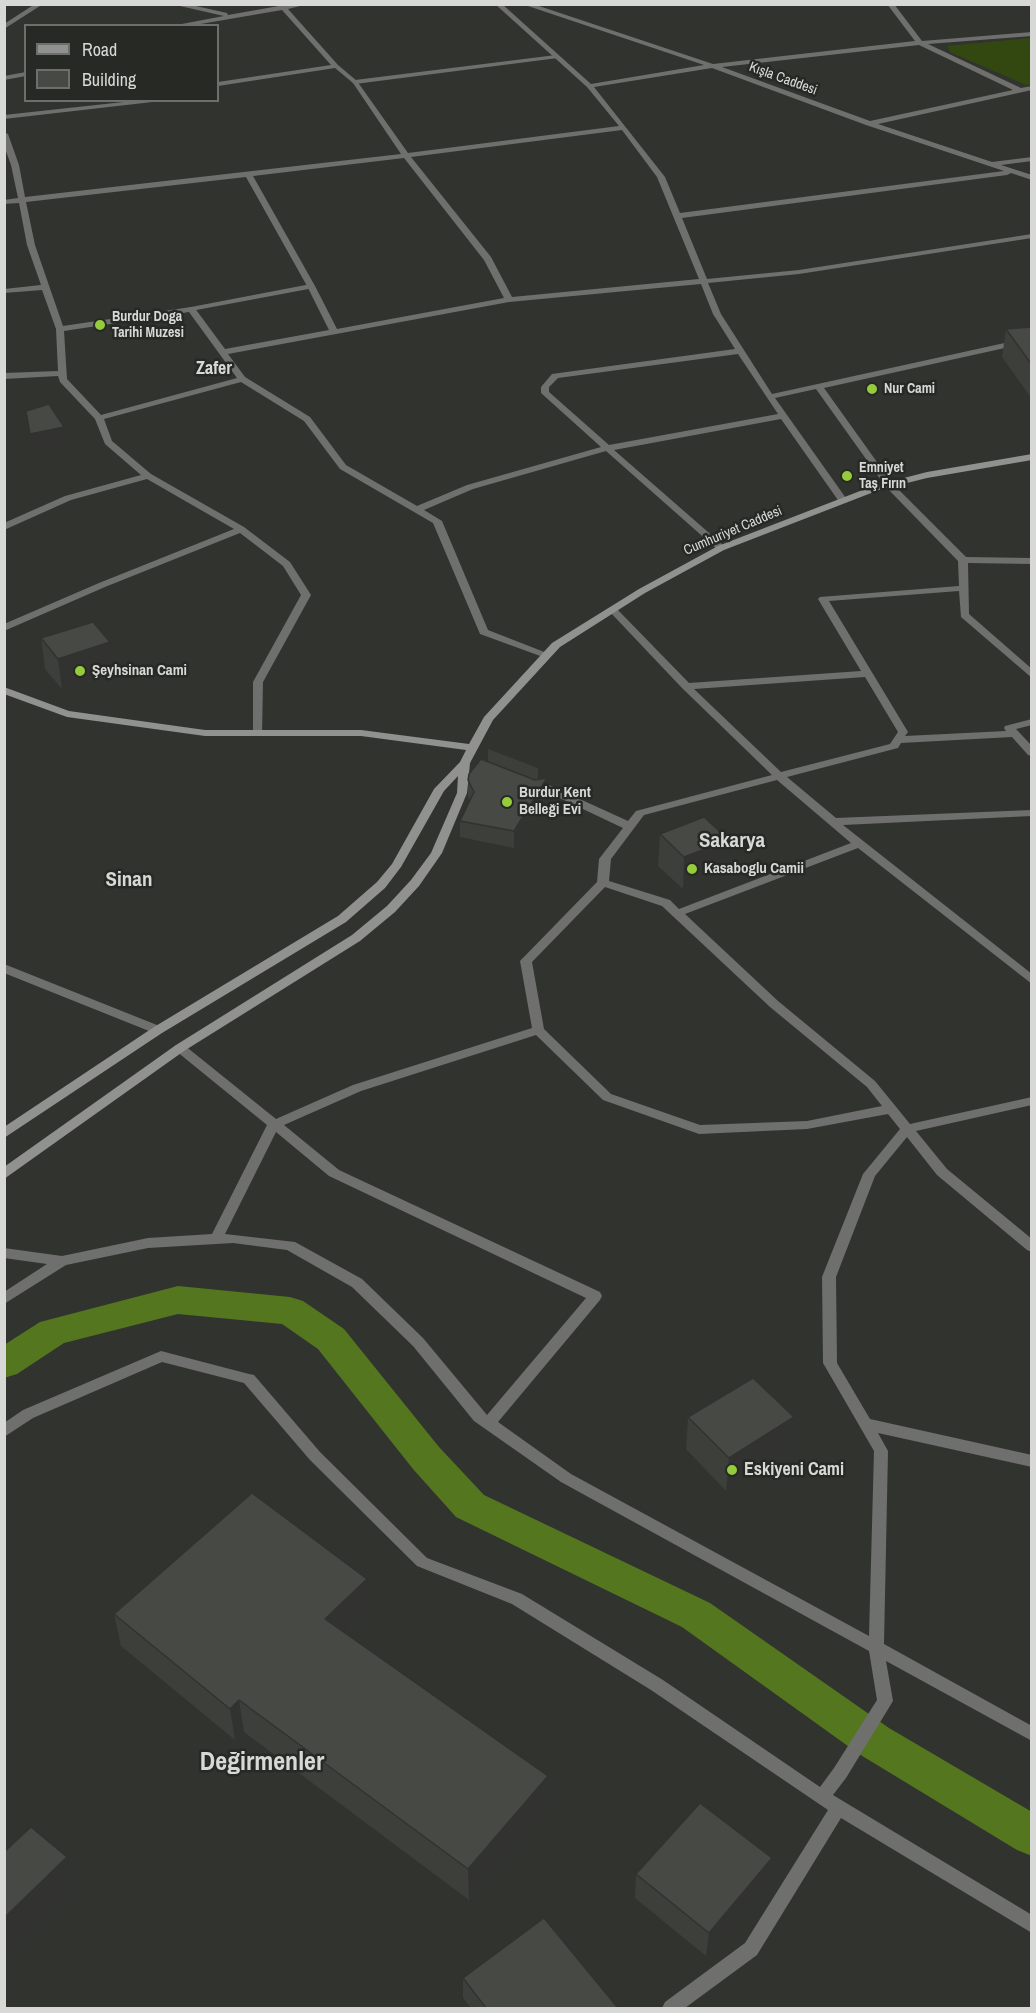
<!DOCTYPE html>
<html>
<head>
<meta charset="utf-8">
<style>
  body { margin:0 }
  #map { position:relative; width:1036px; height:2013px; overflow:hidden; background:#31332f; font-family:"Archivo Narrow",sans-serif }
  canvas { display:block }
  .frame { position:absolute; inset:0; border:6px solid #d8d9d6; pointer-events:none }
  .legend { position:absolute; left:24px; top:24px; width:195px; height:78px; box-sizing:border-box; background:#272925; border:2px solid #6e6f6c; margin:0; padding:8px 10px; list-style:none; font-size:18px; color:#d8d9d6 }
  .legend li { display:flex; align-items:center; gap:12px; height:30px }
  .legend b { width:30px; border:2px solid #6e6f6c }
</style>
</head>
<body>
<div id="map">
<canvas width="1036" height="2013"></canvas>
<div class="frame"></div>
<ul class="legend">
<li><b style="height:8px;background:#91928f"></b>Road</li>
<li><b style="height:16px;background:#474945"></b>Building</li>
</ul>
</div>
<script>
const g = document.querySelector('canvas').getContext('2d');
g.lineJoin = 'round';
function fillPath(path, color) { g.fillStyle = color; g.fill(path, 'evenodd'); }
const toPath = rows => new Path2D(rows.map(r => 'M' + r).join(''));
function strokePath(path, color, width, dash) { g.strokeStyle = color; g.lineWidth = width; g.lineCap = dash ? 'butt' : 'round'; g.setLineDash(dash || []); g.stroke(path); }
function drawText(font, color, halo, rows, align = 'center') {
  g.font = font + ' "Archivo Narrow",sans-serif'; g.lineWidth = 5; g.setLineDash([]); g.textBaseline = 'middle'; g.strokeStyle = halo; g.fillStyle = color; for (const [text, x, y, turn = 0] of rows) {
    g.save(); g.translate(x, y); g.rotate((+turn || 0) * Math.PI / 180); g.textAlign = isNaN(turn) ? turn : align; if (halo) g.strokeText(text, 0, 0); g.fillText(text, 0, 0); g.restore();
  }
}
const green = toPath([
  [1031,38,1031,84,1026,85,950,52,947,46]
]);
const canal = toPath([
  [178,1286,290,1297,303,1301,344,1329,439,1447,484,1495,710,1603,889,1728,1032,1812,1032,1856,1017,1850,859,1754,682,1627,456,1517,413,1469,318,1349,282,1324,178,1314,64,1343,17,1374,4,1378,4,1345,40,1322,178,1286]
]);
const service = toPath([
  [556,55,559,57,558,58,355,84,352,82,355,80,556,55],
  [311,284,314,284,314,288,191,311,187,309,191,307,311,284]
]);
const minor = toPath([
  [35,4,43,4,4,29,4,24,35,4],
  [171,4,187,4,227,13,228,15,290,4,308,4,288,9,338,65,357,81,408,153,619,126,587,87,495,4,502,4,591,84,704,65,522,4,533,4,713,64,915,41,887,4,894,4,922,41,1032,32,1032,36,928,44,1021,88,1032,86,1032,90,878,124,992,162,1032,157,1032,161,1001,165,1032,175,1032,180,1011,173,1007,175,682,218,707,279,799,270,1032,234,1032,238,799,274,708,283,721,314,772,394,1032,337,1032,342,824,388,892,483,966,557,1032,558,1032,564,968,563,969,614,1032,669,1032,678,961,617,959,591,829,601,908,732,905,736,1006,731,1004,728,1005,726,1032,719,1032,725,1016,729,1032,746,1032,756,1028,755,1012,737,901,743,898,748,787,777,836,818,1032,810,1032,816,843,825,1032,974,1032,984,858,848,685,914,778,1001,875,1081,910,1124,1032,1097,1032,1105,916,1131,947,1169,1032,1239,1032,1252,1027,1250,937,1175,907,1137,875,1176,836,1277,837,1363,870,1419,1032,1455,1032,1467,878,1433,888,1451,884,1644,1032,1726,1032,1741,886,1661,893,1701,846,1778,833,1795,1032,1915,1032,1933,841,1818,757,1955,685,2008,662,2008,665,2002,745,1943,828,1810,651,1690,512,1604,417,1566,310,1460,244,1383,162,1362,33,1418,4,1437,4,1423,23,1410,161,1351,249,1374,254,1375,320,1452,427,1558,522,1594,663,1680,820,1787,834,1768,877,1700,869,1651,561,1482,474,1421,413,1346,352,1287,287,1250,233,1243,148,1248,66,1265,4,1304,4,1292,47,1264,4,1258,4,1248,62,1256,148,1238,212,1234,267,1125,176,1051,174,1048,176,1045,184,1045,276,1119,353,1085,532,1028,520,961,597,882,599,859,623,828,547,792,544,795,536,795,530,792,529,790,530,788,538,788,541,785,549,785,628,821,636,811,772,775,682,688,610,612,610,608,616,608,689,683,861,671,818,599,820,597,959,586,958,561,886,487,816,389,775,398,848,501,846,503,840,503,781,419,614,450,724,546,724,550,718,550,606,451,473,489,424,510,442,521,488,630,552,655,547,658,543,657,480,634,433,523,340,469,304,421,241,382,104,419,112,441,151,474,244,527,290,562,311,595,263,682,262,735,254,735,253,733,253,682,301,595,283,566,240,533,105,587,4,631,4,624,99,583,234,529,147,479,71,500,4,530,4,523,65,496,141,475,105,444,95,419,60,382,58,376,4,379,4,373,58,371,56,329,42,290,4,293,4,289,41,285,27,245,19,203,4,204,4,200,18,198,11,165,4,146,4,132,8,134,19,165,25,197,401,154,353,83,335,68,218,86,218,82,331,65,282,10,189,26,171,26,224,16,171,4],
  [919,45,1013,90,870,121,722,67,919,45],
  [712,68,866,125,1004,171,680,213,665,177,594,87,712,68],
  [622,130,657,177,699,279,512,297,491,257,411,157,622,130],
  [404,158,484,260,504,298,337,329,315,286,253,176,404,158],
  [246,177,307,286,329,330,225,349,194,307,191,307,63,326,35,245,26,202,246,177],
  [701,284,713,314,735,349,552,374,541,387,541,393,601,447,467,485,417,506,346,465,310,417,245,377,228,354,509,302,701,284],
  [189,312,237,378,101,415,67,379,64,331,189,312],
  [738,354,778,414,609,445,549,392,549,387,558,378,738,354],
  [865,677,898,732,890,744,781,772,694,689,865,677],
  [777,780,851,843,679,909,670,900,609,881,611,859,644,815,777,780],
  [605,887,662,906,770,1007,867,1087,882,1106,807,1121,700,1125,611,1094,544,1029,532,962,605,887],
  [536,1035,603,1100,699,1134,807,1129,888,1114,900,1129,863,1174,822,1277,823,1363,874,1451,869,1636,571,1474,498,1422,600,1300,602,1296,600,1292,339,1170,284,1125,361,1091,536,1035],
  [276,1132,329,1176,586,1298,487,1415,423,1338,362,1279,295,1242,225,1234,276,1132],
  [26,72,26,76,4,80,4,76,26,72],
  [142,100,170,100,4,119,4,115,142,100],
  [4,964,162,1027,164,1030,162,1033,154,1033,4,973,4,964]
]);
const secondary = toPath([
  [1032,454,1032,460,927,478,879,490,724,550,645,593,560,647,493,720,470,763,467,793,442,853,419,886,395,912,360,941,184,1051,4,1179,4,1167,176,1045,352,935,387,906,411,880,431,853,457,793,458,776,444,791,401,867,385,888,346,922,162,1033,4,1138,4,1127,154,1027,338,916,377,882,392,864,434,789,460,762,466,750,361,736,205,736,67,717,4,694,4,687,69,711,205,730,361,730,469,744,484,717,552,643,639,589,718,546,873,486,927,472,1032,454]
]);
const wall = toPath([
  [1032,327,1032,399,1002,357,1006,329],
  [41,638,114,673,62,689,45,669],
  [488,749,538,768,538,780,547,778,547,795,514,848,460,837,460,821,470,801,468,797,468,780,488,762],
  [660,834,726,872,683,889,658,866],
  [688,1417,790,1450,726,1491,686,1449],
  [369,1611,346,1634,547,1807,469,1900,244,1732,235,1740,121,1646,114,1614],
  [772,1858,769,1882,706,1956,635,1898,636,1874],
  [463,1978,618,2008,471,2008,463,1998]
]);
const shadedWall = toPath([
  [64,427,67,443,32,450,30,434],
  [110,642,114,673,62,689,58,659],
  [547,778,547,795,514,848,514,831],
  [729,840,726,872,683,889,684,857],
  [794,1417,790,1450,726,1491,729,1458],
  [367,1579,369,1611,328,1651,325,1619],
  [239,1700,244,1732,235,1740,230,1709],
  [548,1776,547,1807,469,1900,468,1869],
  [67,1857,74,1886,4,1955,4,1918],
  [772,1858,769,1882,706,1956,709,1933]
]);
const building = toPath([
  [1032,327,1032,365,1006,329,1032,327],
  [49,404,64,427,30,434,26,411,49,404],
  [93,622,110,642,58,659,41,638,93,622],
  [481,759,535,780,547,778,514,831,460,821,474,792,468,780,469,774,481,759],
  [704,817,729,840,684,857,660,834,704,817],
  [753,1378,794,1417,729,1458,688,1417,753,1378],
  [252,1493,367,1579,325,1619,548,1776,468,1869,239,1700,230,1709,114,1614,252,1493],
  [700,1803,772,1858,709,1933,636,1874,700,1803],
  [31,1827,67,1857,4,1918,4,1852,31,1827],
  [544,1918,618,2008,486,2008,463,1978,544,1918]
]);
const markers = [
  [100,325,6,"#95cc3b"],
  [872,389,6,"#95cc3b"],
  [847,476,6,"#95cc3b"],
  [80,671,6,"#95cc3b"],
  [507,802,6,"#95cc3b"],
  [692,869,6,"#95cc3b"],
  [732,1470,6,"#95cc3b"]
];
const farStreetnames = [
  ["Kışla Caddesi",783,79,20],
  ["Cumhuriyet Caddesi",733,531,-23]
];
const farPoinames = [
  ["Burdur Doga",112,317],
  ["Tarihi Muzesi",112,333],
  ["Nur Cami",884,389],
  ["Emniyet",859,468],
  ["Taş Fırın",859,484]
];
const poiNames = [
  ["Şeyhsinan Cami",92,671],
  ["Burdur Kent",519,793],
  ["Belleği Evi",519,810],
  ["Kasaboglu Camii",704,869]
];
const farDistrictnames = [
  ["Zafer",214,369]
];
const nearPoinames = [
  ["Eskiyeni Cami",744,1470]
];
const districtNames = [
  ["Sakarya",732,841],
  ["Sinan",129,880]
];
const nearDistrictnames = [
  ["Değirmenler",262,1763]
];
fillPath(green, '#334811');
fillPath(canal, '#54761f');
fillPath(service, '#6f706e');
fillPath(minor, '#6f706e');
fillPath(secondary, '#91928f');
fillPath(wall, '#3d3f3b');
fillPath(shadedWall, '#323330');
fillPath(building, '#474945');
strokePath(building, '#323330', 1.5);
for (const [x, y, r, color] of markers) { const dot = new Path2D(); dot.arc(x, y, r, 0, 2 * Math.PI); g.fillStyle = color; g.fill(dot); strokePath(dot, '#272925', 2); }
drawText('14px', '#d8d9d6', '#272925', farStreetnames);
drawText('bold 14px', '#d8d9d6', '#272925', farPoinames, 'left');
drawText('bold 15px', '#d8d9d6', '#272925', poiNames, 'left');
drawText('bold 18px', '#d8d9d6', '#272925', farDistrictnames);
drawText('bold 18px', '#d8d9d6', '#272925', nearPoinames, 'left');
drawText('bold 21px', '#d8d9d6', '#272925', districtNames);
drawText('bold 26px', '#d8d9d6', '#272925', nearDistrictnames);
</script>
</body>
</html>
